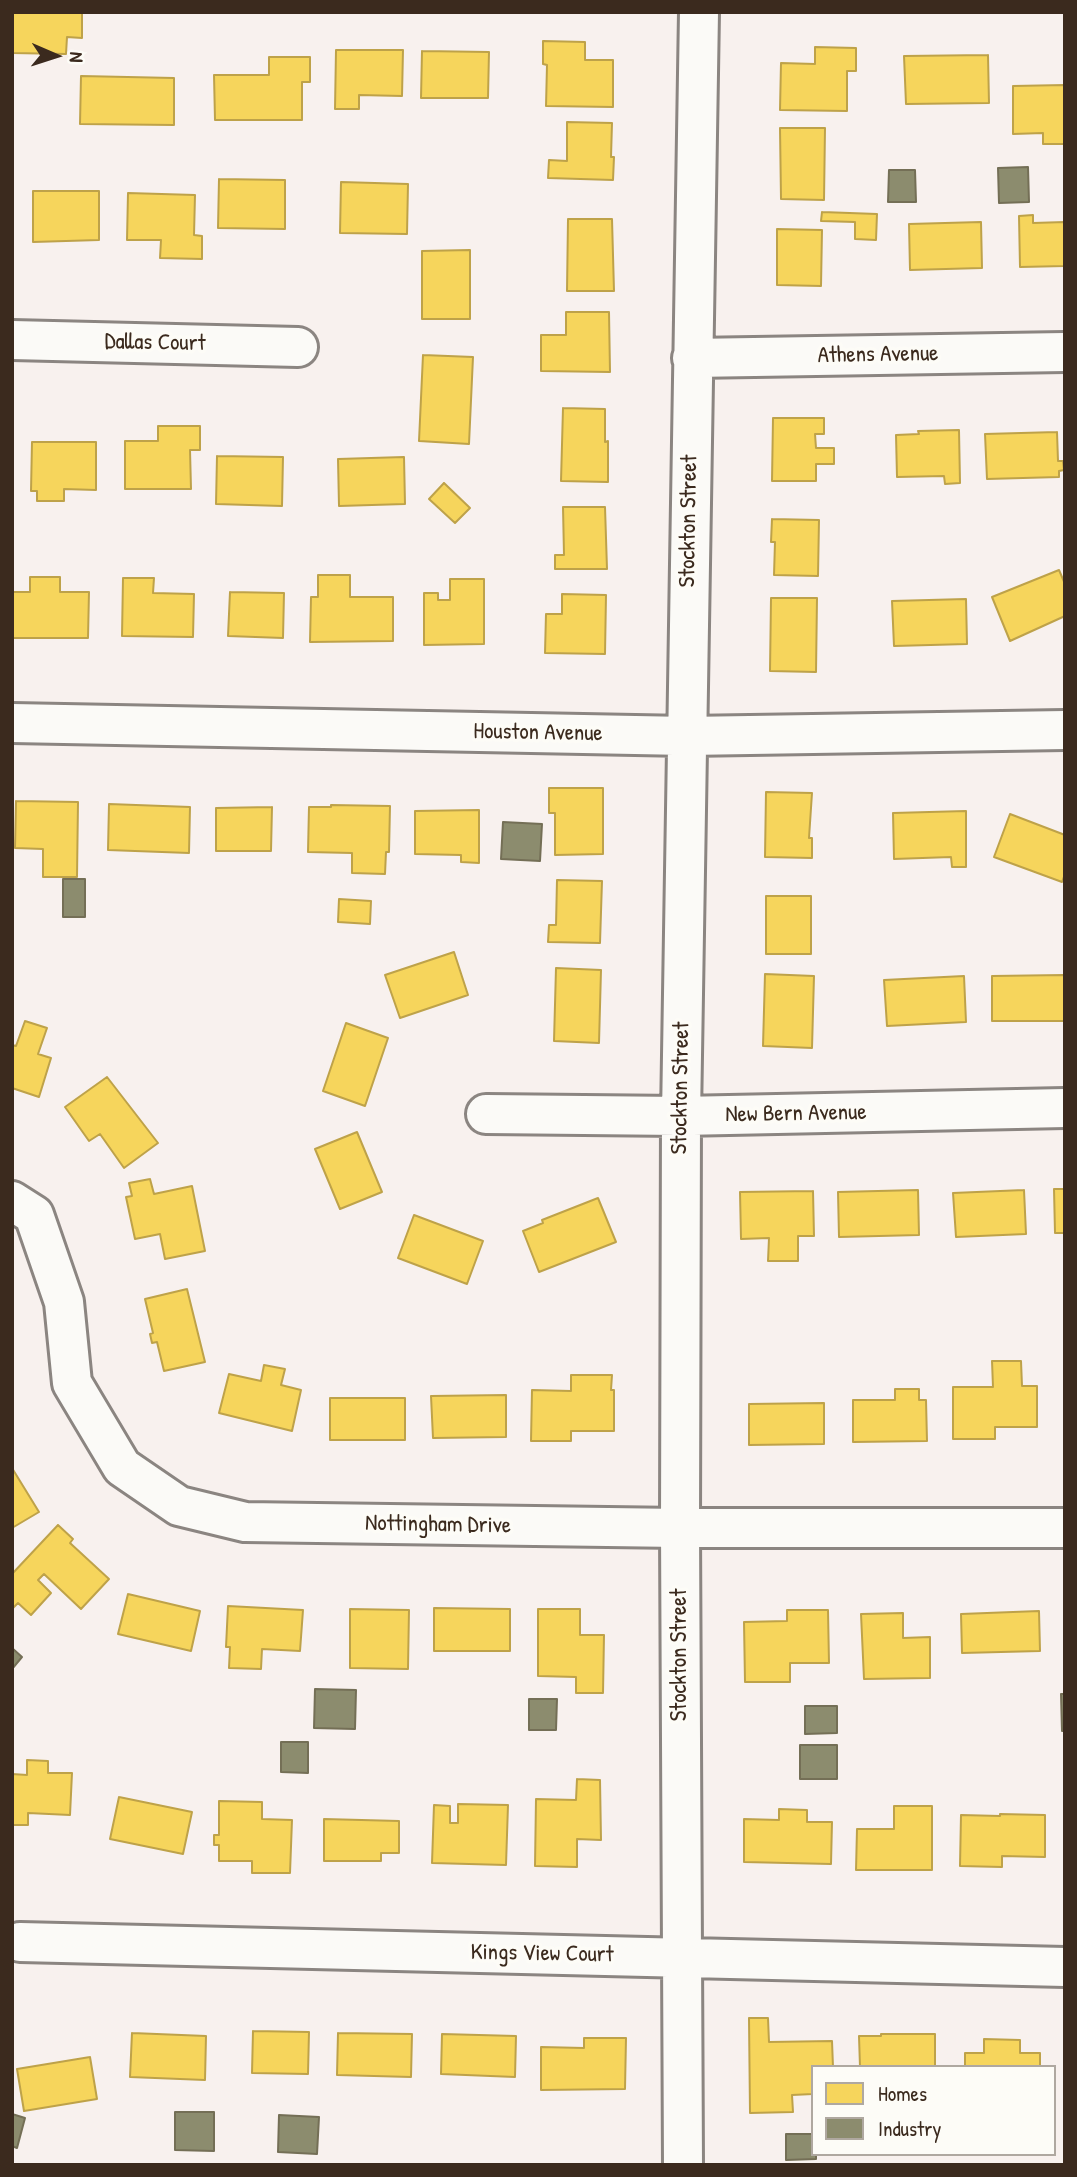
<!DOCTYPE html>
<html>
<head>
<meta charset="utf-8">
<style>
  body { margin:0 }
  #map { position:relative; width:1077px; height:2177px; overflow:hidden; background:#f8f1ee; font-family:"Patrick Hand",sans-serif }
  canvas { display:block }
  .frame { position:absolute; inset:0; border:14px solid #3b2a1e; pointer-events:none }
  .legend { position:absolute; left:811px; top:2065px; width:245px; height:91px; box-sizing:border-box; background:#fdfcf7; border:2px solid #afa8a0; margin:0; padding:9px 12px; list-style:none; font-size:21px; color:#3b2a1e }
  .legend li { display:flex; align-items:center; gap:14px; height:35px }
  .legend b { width:35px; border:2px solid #afa8a0 }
  .north { position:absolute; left:21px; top:21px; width:70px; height:70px; -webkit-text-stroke:5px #fdfcf7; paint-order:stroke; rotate:93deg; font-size:19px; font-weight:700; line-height:28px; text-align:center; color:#3b2a1e }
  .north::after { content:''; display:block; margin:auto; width:24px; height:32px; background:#3b2a1e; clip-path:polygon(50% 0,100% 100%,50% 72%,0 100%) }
</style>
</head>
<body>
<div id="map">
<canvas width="1077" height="2177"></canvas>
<div class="frame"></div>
<ul class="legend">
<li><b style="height:19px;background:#f6d55c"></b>Homes</li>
<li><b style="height:19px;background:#8c8c6e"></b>Industry</li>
</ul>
<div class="north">N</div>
</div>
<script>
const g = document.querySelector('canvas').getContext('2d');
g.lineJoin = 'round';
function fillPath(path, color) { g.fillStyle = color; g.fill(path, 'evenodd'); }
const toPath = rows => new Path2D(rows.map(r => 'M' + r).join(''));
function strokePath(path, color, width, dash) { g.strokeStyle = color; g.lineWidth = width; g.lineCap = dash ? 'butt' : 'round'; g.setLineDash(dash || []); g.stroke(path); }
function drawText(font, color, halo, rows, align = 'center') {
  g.font = font + ' "Patrick Hand",sans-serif'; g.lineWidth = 7; g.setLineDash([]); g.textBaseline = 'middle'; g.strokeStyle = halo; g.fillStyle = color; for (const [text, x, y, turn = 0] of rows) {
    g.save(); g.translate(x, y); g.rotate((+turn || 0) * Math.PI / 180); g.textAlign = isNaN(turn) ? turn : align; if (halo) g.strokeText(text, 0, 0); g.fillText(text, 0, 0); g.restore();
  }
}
const homes = toPath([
  [12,12,82,12,82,38,67,37,66,54,12,53,12,12],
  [543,41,585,42,585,60,613,60,613,107,546,106,547,65,543,64,543,41],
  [815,47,856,48,856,71,847,71,847,111,780,110,781,63,815,64,815,47],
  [336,50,403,50,402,96,359,95,359,109,335,109,336,50],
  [422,51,489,52,488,98,421,98,422,51],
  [988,55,989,103,906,104,904,56,988,55],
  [269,57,310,57,310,82,302,82,302,120,215,120,214,75,269,75,269,57],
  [81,76,174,78,174,125,80,124,81,76],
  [1065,85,1065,144,1043,144,1043,133,1013,134,1013,86,1065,85],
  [567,122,612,123,611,157,614,157,613,180,548,178,549,160,567,161,567,122],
  [780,128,825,128,824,200,781,199,780,128],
  [219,179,285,180,285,229,218,228,219,179],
  [341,182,408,184,407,234,340,233,341,182],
  [33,191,99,191,99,240,33,242,33,191],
  [128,193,195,195,194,235,202,236,202,259,160,258,161,240,127,240,128,193],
  [822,212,877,214,876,240,855,239,855,222,821,221,822,212],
  [1033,215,1033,223,1065,222,1065,266,1020,267,1019,216,1033,215],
  [568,219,612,219,614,291,567,291,568,219],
  [981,222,982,268,910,270,909,224,981,222],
  [777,229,822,230,821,286,777,285,777,229],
  [470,250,470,319,422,319,422,251,470,250],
  [566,312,609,312,610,372,541,371,541,335,566,335,566,312],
  [423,355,473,357,469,444,419,441,423,355],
  [563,408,605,409,605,442,608,441,608,482,561,481,563,408],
  [773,418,824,418,824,434,815,434,816,448,834,448,834,464,816,464,816,481,772,481,773,418],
  [158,426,200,426,200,450,190,450,191,489,125,489,125,441,158,441,158,426],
  [959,430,960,483,945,484,944,476,897,477,896,435,919,434,918,431,959,430],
  [1057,432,1058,461,1063,461,1064,470,1059,471,1059,477,987,479,985,434,1057,432],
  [32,442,96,442,96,490,64,489,64,501,37,501,37,491,31,491,32,442],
  [217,456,283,457,282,506,216,504,217,456],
  [404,457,405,504,339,506,338,459,404,457],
  [444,483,470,508,455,523,429,499,444,483],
  [563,507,605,507,607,569,555,569,555,555,564,555,563,507],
  [772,519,819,520,818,576,774,575,775,542,771,542,772,519],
  [1059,570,1065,584,1065,616,1010,641,992,597,1059,570],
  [318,575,350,575,350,597,393,597,393,641,310,642,311,597,318,597,318,575],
  [30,577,60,577,60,592,89,592,88,638,12,638,12,592,30,592,30,577],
  [123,578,154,578,153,593,194,594,193,637,122,636,123,578],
  [450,579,484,579,484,644,424,645,424,593,438,593,438,600,450,600,450,579],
  [230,592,284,593,283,638,228,636,230,592],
  [562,594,606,595,605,654,545,653,546,614,562,614,562,594],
  [771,598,817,598,816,672,770,671,771,598],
  [966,599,967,644,894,646,892,601,966,599],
  [549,788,603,788,603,854,555,855,555,813,549,813,549,788],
  [766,792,812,793,809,838,812,838,812,858,765,857,766,792],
  [16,801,78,802,77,877,43,877,43,849,15,848,16,801],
  [109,804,190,807,189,853,108,850,109,804],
  [331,805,390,806,389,852,386,852,385,874,352,873,352,853,308,852,309,807,331,807,331,805],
  [272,807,271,851,216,851,216,808,272,807],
  [479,810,479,863,461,862,461,855,415,854,415,811,479,810],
  [966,811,966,867,952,867,951,857,894,859,893,813,966,811],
  [1010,814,1065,835,1065,874,1062,882,994,857,1010,814],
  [557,880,602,881,600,943,548,942,549,925,556,925,557,880],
  [766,896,811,896,811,954,766,954,766,896],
  [339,899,371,901,370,924,338,922,339,899],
  [454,952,468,995,400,1018,385,975,454,952],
  [556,968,601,970,599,1043,554,1041,556,968],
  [765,974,814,976,812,1048,763,1046,765,974],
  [1064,975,1064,1021,992,1021,992,976,1064,975],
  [964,976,966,1022,887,1026,884,980,964,976],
  [25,1021,47,1028,38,1054,51,1058,39,1097,12,1088,12,1045,16,1046,25,1021],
  [346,1023,388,1038,365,1106,323,1091,346,1023],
  [107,1077,158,1143,124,1168,100,1134,89,1141,65,1107,107,1077],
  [357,1132,382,1192,340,1209,315,1149,357,1132],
  [150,1179,154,1194,192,1186,205,1251,165,1259,160,1234,135,1239,126,1197,132,1196,129,1183,150,1179],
  [1054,1189,1065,1189,1065,1233,1055,1233,1054,1189],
  [918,1190,919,1235,839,1237,838,1192,918,1190],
  [1024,1190,1026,1234,956,1237,953,1193,1024,1190],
  [813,1191,814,1236,798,1236,798,1261,768,1261,769,1238,741,1239,740,1192,813,1191],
  [598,1198,616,1242,539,1272,523,1231,543,1223,542,1220,598,1198],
  [414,1215,483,1241,467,1284,398,1258,414,1215],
  [187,1289,205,1362,164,1371,157,1342,152,1343,150,1334,153,1333,145,1299,187,1289],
  [992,1361,1021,1361,1022,1386,1037,1386,1037,1427,995,1427,995,1439,953,1439,953,1387,993,1387,992,1361],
  [264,1365,285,1369,281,1385,301,1390,292,1431,219,1413,229,1374,261,1381,264,1365],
  [571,1375,612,1375,611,1390,614,1390,614,1431,571,1431,571,1441,531,1441,532,1390,571,1391,571,1375],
  [895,1389,919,1389,919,1400,926,1400,927,1441,853,1442,853,1400,895,1400,895,1389],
  [506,1395,506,1437,433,1438,431,1396,506,1395],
  [330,1398,405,1398,405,1440,330,1440,330,1398],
  [824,1403,824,1444,749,1445,749,1404,824,1403],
  [12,1468,39,1512,12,1528,12,1468],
  [58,1525,73,1539,70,1543,109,1579,81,1609,44,1574,38,1580,51,1593,31,1615,18,1603,12,1609,12,1574,58,1525],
  [128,1594,200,1611,191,1651,118,1634,128,1594],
  [228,1606,303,1610,300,1651,262,1649,261,1669,229,1668,230,1647,226,1647,228,1606],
  [434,1608,510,1609,510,1651,434,1651,434,1608],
  [350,1609,409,1610,408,1669,350,1668,350,1609],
  [538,1609,580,1609,580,1635,604,1635,603,1693,576,1693,576,1677,538,1676,538,1609],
  [787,1610,828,1610,829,1663,790,1663,790,1682,745,1682,744,1622,787,1621,787,1610],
  [1039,1611,1040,1651,962,1653,961,1614,1039,1611],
  [903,1613,903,1638,930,1637,930,1678,864,1679,861,1614,903,1613],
  [27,1760,48,1761,48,1773,72,1773,70,1815,28,1813,28,1825,12,1825,12,1774,27,1775,27,1760],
  [577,1779,600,1780,601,1840,577,1839,577,1867,535,1866,536,1799,576,1800,577,1779],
  [119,1797,192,1812,183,1854,110,1839,119,1797],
  [219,1801,262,1802,262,1819,292,1820,290,1873,252,1873,252,1861,219,1861,219,1845,214,1845,214,1835,219,1835,219,1801],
  [458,1804,508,1805,506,1865,432,1863,434,1805,450,1806,450,1823,458,1823,458,1804],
  [894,1806,932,1806,932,1870,856,1870,857,1829,894,1829,894,1806],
  [779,1809,807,1810,807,1822,832,1822,831,1864,744,1862,744,1819,779,1820,779,1809],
  [1000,1814,1045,1815,1045,1857,1002,1856,1002,1867,960,1866,961,1815,1000,1816,1000,1814],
  [324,1819,399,1821,399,1853,381,1853,381,1861,324,1861,324,1819],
  [749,2018,768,2018,769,2042,832,2041,833,2067,813,2067,813,2094,792,2095,793,2112,750,2113,749,2018],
  [253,2031,309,2032,308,2074,252,2073,253,2031],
  [132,2033,206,2036,205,2080,130,2077,132,2033],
  [338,2033,412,2034,411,2077,337,2075,338,2033],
  [442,2034,516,2036,515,2077,441,2074,442,2034],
  [881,2034,935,2034,935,2067,860,2067,859,2036,881,2036,881,2034],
  [584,2038,626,2038,625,2089,541,2090,541,2047,584,2048,584,2038],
  [984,2039,1020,2040,1020,2053,1040,2053,1040,2067,965,2067,965,2053,984,2053,984,2039],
  [90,2057,97,2099,24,2111,17,2069,90,2057]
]);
const industry = toPath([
  [1028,167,1029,202,999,203,998,168,1028,167],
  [889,170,915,170,916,202,888,202,889,170],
  [503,822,542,824,540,861,501,859,503,822],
  [63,879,85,879,85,917,63,917,63,879],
  [12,1648,22,1657,12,1669,12,1648],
  [315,1689,356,1690,355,1729,314,1728,315,1689],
  [1061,1694,1065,1694,1065,1731,1062,1731,1061,1694],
  [529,1699,557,1699,556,1730,529,1730,529,1699],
  [805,1706,837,1706,837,1733,805,1734,805,1706],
  [281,1742,308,1742,308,1773,281,1772,281,1742],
  [800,1745,837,1745,837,1779,800,1779,800,1745],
  [175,2112,214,2112,214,2151,175,2150,175,2112],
  [12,2114,25,2118,17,2148,12,2146,12,2114],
  [279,2115,319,2117,317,2154,278,2152,279,2115],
  [786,2134,813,2134,813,2154,816,2154,816,2159,786,2160,786,2134]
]);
const minor = toPath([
  [12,340,298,347],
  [692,358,1065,352],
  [12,723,687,736,1065,730],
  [486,1114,681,1116,1065,1108],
  [12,1201,34,1215,64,1302,72,1383,122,1467,179,1506,245,1522,680,1528,1065,1528],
  [20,1942,1065,1967],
  [683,2165,680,1528,681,1116,699,12]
]);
const streetNames = [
  ["Dallas Court",155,343,1],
  ["Athens Avenue",878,355,-1],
  ["Stockton Street",689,521,-89],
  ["Houston Avenue",538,733,1],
  ["Stockton Street",681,1088,-89],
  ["New Bern Avenue",796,1114,-1],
  ["Nottingham Drive",438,1525,1],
  ["Stockton Street",680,1655,-90],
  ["Kings View Court",542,1954,1]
];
fillPath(homes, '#f6d55c');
strokePath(homes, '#bea249', 2);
fillPath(industry, '#8c8c6e');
strokePath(industry, '#746f56', 2);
strokePath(minor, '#8b8581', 44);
strokePath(minor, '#fbfaf7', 38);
drawText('23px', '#3b2a1e', '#fdfcf7', streetNames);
</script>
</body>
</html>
